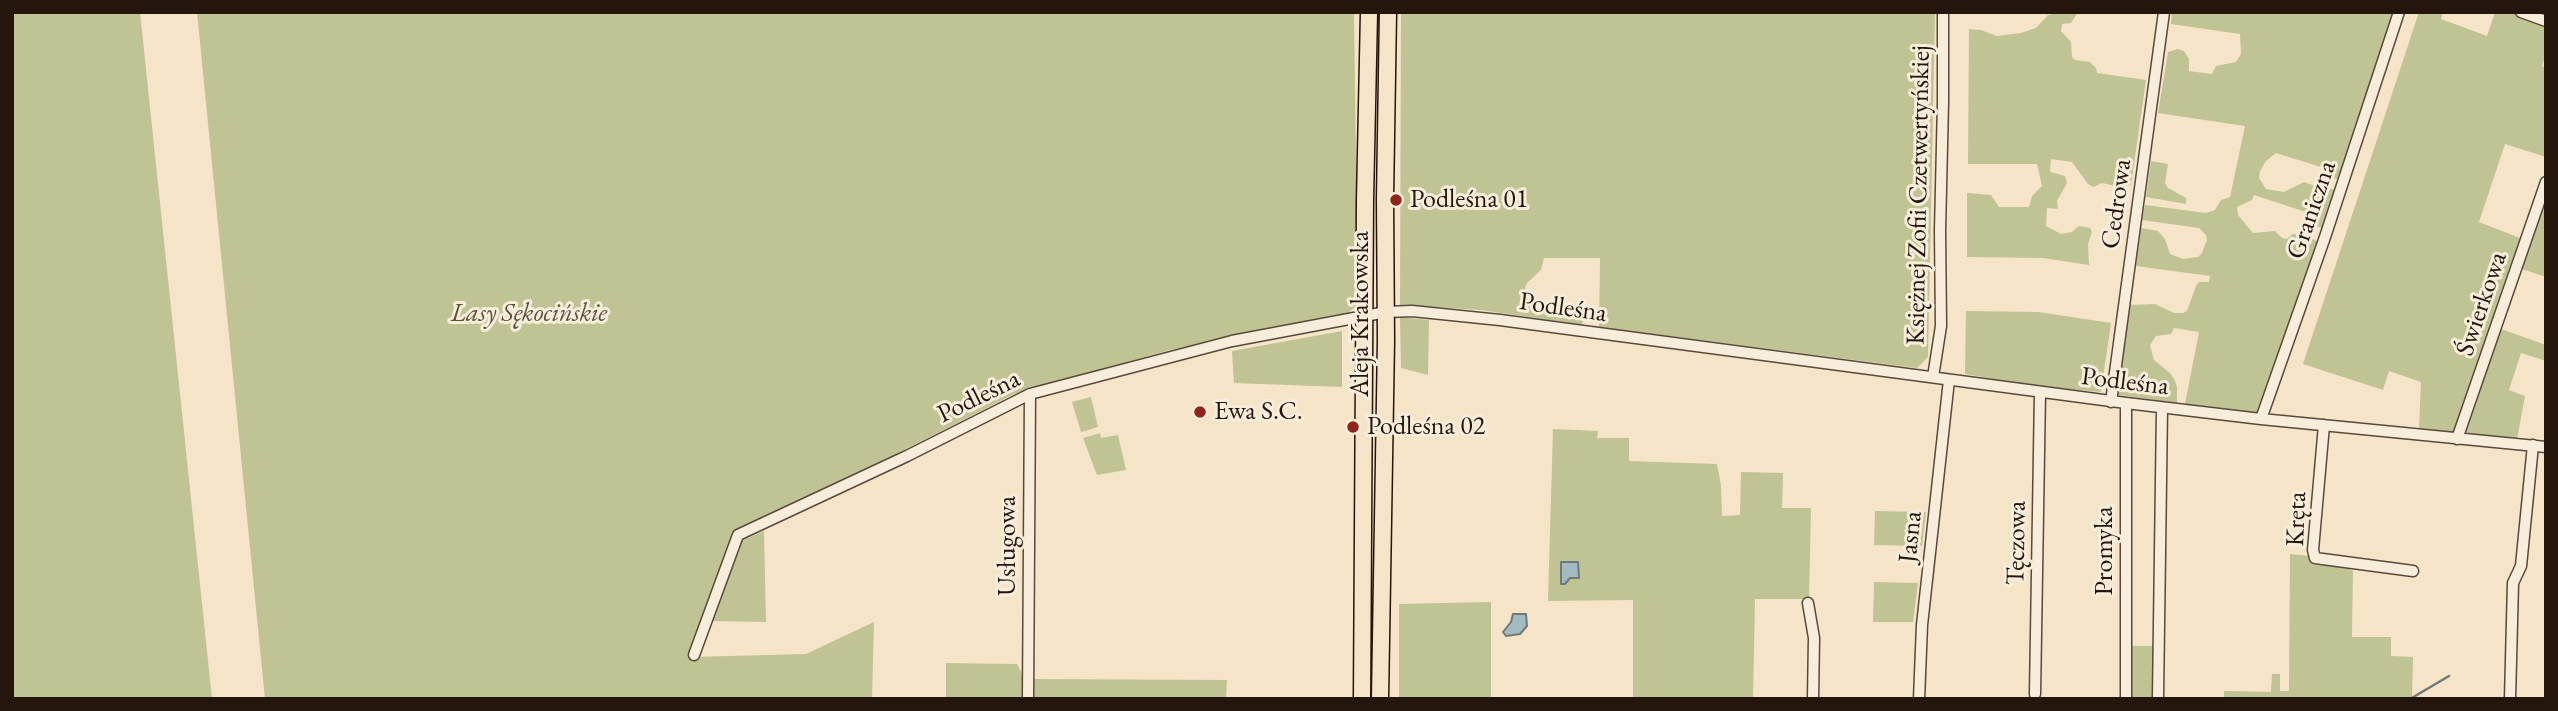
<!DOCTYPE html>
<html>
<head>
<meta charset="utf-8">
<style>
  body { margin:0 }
  #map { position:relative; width:2558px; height:711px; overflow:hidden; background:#f5e4c8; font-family:"EB Garamond",serif }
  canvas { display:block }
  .frame { position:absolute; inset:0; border:14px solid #24150d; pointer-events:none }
</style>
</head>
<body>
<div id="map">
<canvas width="2558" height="711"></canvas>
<div class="frame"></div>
</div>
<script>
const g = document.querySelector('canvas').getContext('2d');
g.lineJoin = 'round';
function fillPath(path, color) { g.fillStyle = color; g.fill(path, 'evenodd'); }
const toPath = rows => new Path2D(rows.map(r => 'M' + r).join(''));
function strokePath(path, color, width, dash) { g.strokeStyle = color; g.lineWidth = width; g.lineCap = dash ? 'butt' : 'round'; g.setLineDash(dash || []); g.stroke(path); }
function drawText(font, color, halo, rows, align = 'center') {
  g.font = font + ' "EB Garamond",serif'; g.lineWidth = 6; g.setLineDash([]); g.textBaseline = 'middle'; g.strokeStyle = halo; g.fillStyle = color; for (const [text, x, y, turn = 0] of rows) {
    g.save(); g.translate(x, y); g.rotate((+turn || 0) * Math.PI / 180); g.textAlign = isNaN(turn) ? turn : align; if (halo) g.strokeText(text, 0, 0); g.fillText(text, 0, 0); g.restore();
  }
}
const green = toPath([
  [12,12,140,12,212,699,12,699],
  [197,12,1354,12,1357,233,1355,307,1346,315,1271,328,1166,351,1014,394,809,498,738,532,691,657,806,654,874,622,872,699,265,699],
  [1401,12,1935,12,1928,357,1917,368,1599,327,1600,258,1544,258,1541,270,1527,283,1525,288,1529,306,1543,310,1579,309,1584,315,1582,325,1481,310,1400,305],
  [2063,12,2078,12,2071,23,2062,24,2061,31,2071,42,2072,57,2075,60,2090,62,2096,68,2097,73,2146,80,2131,185,2120,187,2102,183,2093,187,2088,184,2072,162,2051,159,2050,172,2065,176,2067,183,2057,201,2058,209,2047,208,2046,226,2061,234,2072,232,2079,226,2090,228,2092,232,2088,244,2089,265,2043,258,1967,257,1967,193,1991,195,1999,207,2029,207,2032,196,2042,186,2037,164,1968,164,1969,29,1981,30,1997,36,2021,33,2036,28,2048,15],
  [2172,12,2394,12,2340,180,2323,174,2324,168,2276,153,2266,161,2260,171,2259,178,2266,189,2284,192,2304,182,2318,187,2320,184,2336,191,2324,229,2307,222,2309,213,2254,195,2252,200,2237,207,2238,215,2253,233,2275,231,2282,238,2287,239,2293,234,2310,237,2320,243,2257,413,2185,404,2199,332,2174,328,2171,334,2156,336,2150,345,2154,360,2170,373,2174,379,2177,386,2177,403,2118,395,2130,305,2155,304,2174,313,2183,313,2187,311,2196,286,2199,282,2209,282,2210,276,2136,266,2141,228,2158,231,2165,239,2170,254,2183,259,2198,257,2202,253,2207,240,2206,235,2199,228,2142,220,2145,205,2206,213,2215,210,2221,200,2230,197,2245,126,2158,113,2168,52,2178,49,2184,51,2189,59,2189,71,2212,74,2216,66,2236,62,2241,54,2240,34,2171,24],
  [2419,12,2443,12,2441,19,2487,36,2495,12,2513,12,2546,24,2546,54,2542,66,2546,68,2546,157,2505,144,2479,222,2520,238,2454,433,2419,430,2421,382,2389,371,2383,390,2303,364],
  [2151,161,2168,164,2165,183,2168,188,2186,198,2186,204,2146,197],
  [2546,200,2546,277,2522,269],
  [1966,311,2038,312,2111,323,2101,392,2033,386,1965,374],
  [1400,317,1429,320,1428,375,1401,368],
  [2501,329,2546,345,2546,361,2521,353,2509,390,2525,396,2517,439,2465,435],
  [1342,331,1342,387,1234,383,1232,351],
  [1091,397,1098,427,1081,432,1072,402],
  [1553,429,1598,431,1597,438,1629,438,1629,461,1717,464,1721,485,1722,516,1740,515,1741,472,1783,473,1782,508,1811,508,1809,599,1755,599,1753,699,1633,699,1633,600,1548,601],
  [1100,433,1101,438,1118,435,1126,470,1097,475,1083,438],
  [1875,511,1926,512,1922,546,1874,545],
  [764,531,766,622,710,621,739,542],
  [2290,554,2310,556,2314,565,2344,567,2353,571,2352,637,2391,637,2391,656,2413,657,2412,699,2224,699,2224,691,2271,692,2272,674,2280,674,2280,691,2289,691],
  [1874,582,1918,583,1913,622,1873,622],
  [1491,602,1491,699,1399,699,1399,604],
  [2128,646,2155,646,2155,699,2129,699],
  [946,663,1017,664,1022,674,1022,699,946,699],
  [1031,679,1227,680,1226,699,1031,699]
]);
const water = toPath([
  [1561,562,1578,562,1579,578,1570,578,1565,584,1561,584,1561,562],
  [1513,614,1526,614,1527,626,1520,634,1506,636,1503,632,1511,622,1513,614]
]);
const stream = toPath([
  [2410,699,2449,676]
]);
const minor = toPath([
  [2521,12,2546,21],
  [1933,377,1941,326,1940,231,1943,102,1943,12],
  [2111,402,2164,12],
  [2126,403,2126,699],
  [2261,419,2325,237,2399,12],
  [2324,425,2313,550,2315,558,2413,571],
  [2457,439,2546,182],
  [1808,603,1814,638,1813,699],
  [694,655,738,535,907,456,1030,394,1232,341,1386,312,1412,311,1500,320,2126,403,2261,419,2546,447],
  [2035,694,2040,392],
  [2158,697,2162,408],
  [1028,699,1030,394],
  [1919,699,1922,625,1949,380],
  [2510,699,2513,583,2521,566,2533,445]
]);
const primary = toPath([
  [1362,699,1365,200,1369,12],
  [1380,699,1386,340,1385,199,1388,12]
]);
const markers = [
  [1396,200,7,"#8f2418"],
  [1200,412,7,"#8f2418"],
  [1353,427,7,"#8f2418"]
];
const streetNames = [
  ["Księżnej Zofii Czetwertyńskiej",1919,195,-89],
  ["Cedrowa",2117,204,-82],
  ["Graniczna",2312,210,-71],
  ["Świerkowa",2482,304,-71],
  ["Podleśna",1563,308,8],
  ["Aleja Krakowska",1361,314,-90],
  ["Podleśna",2125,382,7],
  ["Podleśna",979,397,-26],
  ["Kręta",2297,519,-88],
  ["Jasna",1911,537,-84],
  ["Tęczowa",2017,543,-89],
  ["Usługowa",1008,546,-90],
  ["Promyka",2105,551,-90]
];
const poiNames = [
  ["Podleśna 01",1410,200],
  ["Ewa S.C.",1214,412],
  ["Podleśna 02",1367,427]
];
const parkNames = [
  ["Lasy Sękocińskie",529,314]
];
fillPath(green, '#c0c393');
fillPath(water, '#a2bbc1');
strokePath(water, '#707979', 2);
strokePath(stream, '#707979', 2.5);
strokePath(minor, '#58493c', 13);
strokePath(primary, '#24150d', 19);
strokePath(minor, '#f8eddb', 10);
strokePath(primary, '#f5e4c8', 16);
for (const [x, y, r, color] of markers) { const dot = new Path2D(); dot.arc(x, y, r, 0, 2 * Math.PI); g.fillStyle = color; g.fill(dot); strokePath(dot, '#f8eddb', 2.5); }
drawText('26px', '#24150d', '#f8eddb', streetNames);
drawText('26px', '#24150d', '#f8eddb', poiNames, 'left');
drawText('italic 26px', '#5b523c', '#f8eddb', parkNames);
</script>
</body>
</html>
